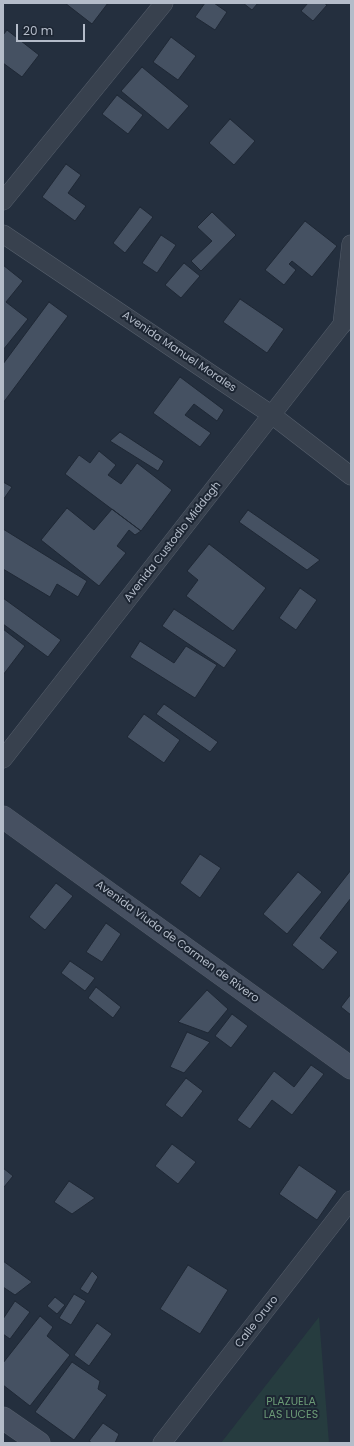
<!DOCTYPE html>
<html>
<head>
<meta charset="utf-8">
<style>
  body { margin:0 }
  #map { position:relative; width:354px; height:1446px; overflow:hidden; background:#242f3e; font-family:Poppins,sans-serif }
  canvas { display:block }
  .frame { position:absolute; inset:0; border:4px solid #b4bcc9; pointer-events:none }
  .scale { position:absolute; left:16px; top:24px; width:69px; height:18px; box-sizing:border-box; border:2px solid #b4bcc9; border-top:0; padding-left:5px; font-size:12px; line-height:14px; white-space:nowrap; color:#b4bcc9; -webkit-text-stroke:3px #1d2633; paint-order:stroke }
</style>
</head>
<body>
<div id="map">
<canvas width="354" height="1446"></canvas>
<div class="frame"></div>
<div class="scale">20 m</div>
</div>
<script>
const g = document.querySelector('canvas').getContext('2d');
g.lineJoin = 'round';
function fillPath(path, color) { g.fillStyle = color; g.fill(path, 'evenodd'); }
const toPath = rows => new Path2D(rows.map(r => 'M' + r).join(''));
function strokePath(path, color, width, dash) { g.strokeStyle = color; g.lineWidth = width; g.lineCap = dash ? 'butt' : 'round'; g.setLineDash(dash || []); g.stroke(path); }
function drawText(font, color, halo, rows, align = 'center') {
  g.font = font + ' Poppins,sans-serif'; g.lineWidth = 4; g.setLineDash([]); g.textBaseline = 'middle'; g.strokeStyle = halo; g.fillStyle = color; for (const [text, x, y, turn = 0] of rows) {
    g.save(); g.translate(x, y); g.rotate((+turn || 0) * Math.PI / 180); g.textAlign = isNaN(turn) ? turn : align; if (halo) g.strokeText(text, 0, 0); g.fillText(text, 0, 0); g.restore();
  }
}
const green = toPath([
  [319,1317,329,1443,221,1443]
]);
const building = toPath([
  [65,3,108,3,92,24,65,3],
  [205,3,214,3,227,12,215,30,195,17,205,3],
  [243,3,258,3,252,10,243,3],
  [308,3,324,3,327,5,313,21,301,11,308,3],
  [7,30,39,55,22,77,3,63,3,35,7,30],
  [171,37,196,56,178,80,153,62,171,37],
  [142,67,189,106,168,130,121,91,142,67],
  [117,95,143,115,128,134,102,114,117,95],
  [230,119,255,141,234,165,209,143,230,119],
  [66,164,81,175,68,193,86,206,75,221,42,197,66,164],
  [140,207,153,217,125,253,113,243,140,207],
  [212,212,236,235,201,271,191,261,212,241,197,227,212,212],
  [305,221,337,246,312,277,292,261,289,264,296,270,284,285,265,270,305,221],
  [161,235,176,245,157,273,142,263,161,235],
  [184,263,200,276,181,298,165,285,184,263],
  [3,265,23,281,6,302,28,319,3,350,3,265],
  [240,299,284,329,267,353,223,322,240,299],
  [49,302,68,316,3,403,3,364,49,302],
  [180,377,224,410,217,421,194,404,185,415,211,433,200,447,153,413,180,377],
  [120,432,164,461,158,471,110,441,120,432],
  [99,451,116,465,108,475,121,484,137,463,172,490,141,531,65,474,79,455,90,463,99,451],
  [3,482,12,487,3,500,3,482],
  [67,508,94,530,112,509,141,531,135,535,129,530,117,546,126,553,99,586,41,540,67,508],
  [248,510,320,560,307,570,239,522,248,510],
  [3,529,87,581,78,597,57,584,50,597,3,569,3,529],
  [209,544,266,588,233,631,186,596,198,580,187,571,209,544],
  [300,588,317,600,296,630,279,618,300,588],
  [3,598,61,640,48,657,3,624,3,598],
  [174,609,237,650,224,668,162,626,174,609],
  [3,629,25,646,3,675,3,629],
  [140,641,174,663,186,646,217,665,195,698,130,657,140,641],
  [164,704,218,742,210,752,156,714,164,704],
  [144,714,180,740,164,763,127,737,144,714],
  [200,854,221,868,200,898,180,883,200,854],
  [351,870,351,898,320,938,338,952,323,970,292,945,351,870],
  [298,872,322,892,287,934,263,914,298,872],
  [56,883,73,896,45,930,29,917,56,883],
  [106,923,121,934,102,962,86,952,106,923],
  [70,961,95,978,85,991,61,973,70,961],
  [96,987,121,1007,113,1018,88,998,96,987],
  [207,990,228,1009,208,1033,178,1022,207,990],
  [351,994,351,1015,341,1007,351,994],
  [232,1014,248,1026,231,1048,215,1036,232,1014],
  [187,1032,210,1042,184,1073,170,1067,187,1032],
  [311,1065,324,1074,292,1115,272,1100,250,1129,237,1120,274,1071,294,1087,311,1065],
  [186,1078,203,1091,182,1118,165,1105,186,1078],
  [172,1144,196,1162,178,1184,155,1166,172,1144],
  [299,1165,337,1191,317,1220,279,1194,299,1165],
  [3,1168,13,1176,4,1187,3,1187,3,1168],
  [69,1181,95,1198,72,1214,54,1202,69,1181],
  [3,1261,32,1282,15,1295,3,1287,3,1261],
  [188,1265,228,1290,200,1334,160,1309,188,1265],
  [92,1271,98,1277,88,1294,80,1289,92,1271],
  [74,1294,86,1301,71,1325,59,1318,74,1294],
  [55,1297,65,1305,57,1314,47,1306,55,1297],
  [15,1301,30,1312,10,1339,3,1334,3,1319,15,1301],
  [40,1316,53,1327,47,1336,70,1355,30,1406,3,1385,3,1363,40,1316],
  [97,1323,112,1334,89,1366,74,1355,97,1323],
  [72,1362,100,1381,98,1389,107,1395,74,1440,35,1412,72,1362],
  [103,1423,119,1434,115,1443,92,1443,89,1441,103,1423]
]);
const street = toPath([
  [3,201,164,3],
  [3,234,272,415,351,476],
  [342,325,351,244],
  [3,759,351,313],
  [162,1443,351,1200]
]);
const secondary = toPath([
  [3,817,351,1068],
  [3,1418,39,1443]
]);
const streetNames = [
  ["Avenida Manuel Morales",179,352,34],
  ["Avenida Custodio Middagh",173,542,-52],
  ["Avenida Viuda de Carmen de Rivero",177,942,36],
  ["Calle Oruro",257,1322,-52]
];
const parkNames = [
  ["PLAZUELA",291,1402],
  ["LAS LUCES",291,1415]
];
fillPath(green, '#263c3f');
fillPath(building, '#455162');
strokePath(building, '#1f2835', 1);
strokePath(street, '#565f6c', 19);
strokePath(secondary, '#565f6c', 23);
strokePath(street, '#38414e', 18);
strokePath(secondary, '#465061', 22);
drawText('11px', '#b4bcc9', '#1d2633', streetNames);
drawText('11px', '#6b9a76', '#1d2633', parkNames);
</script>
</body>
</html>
